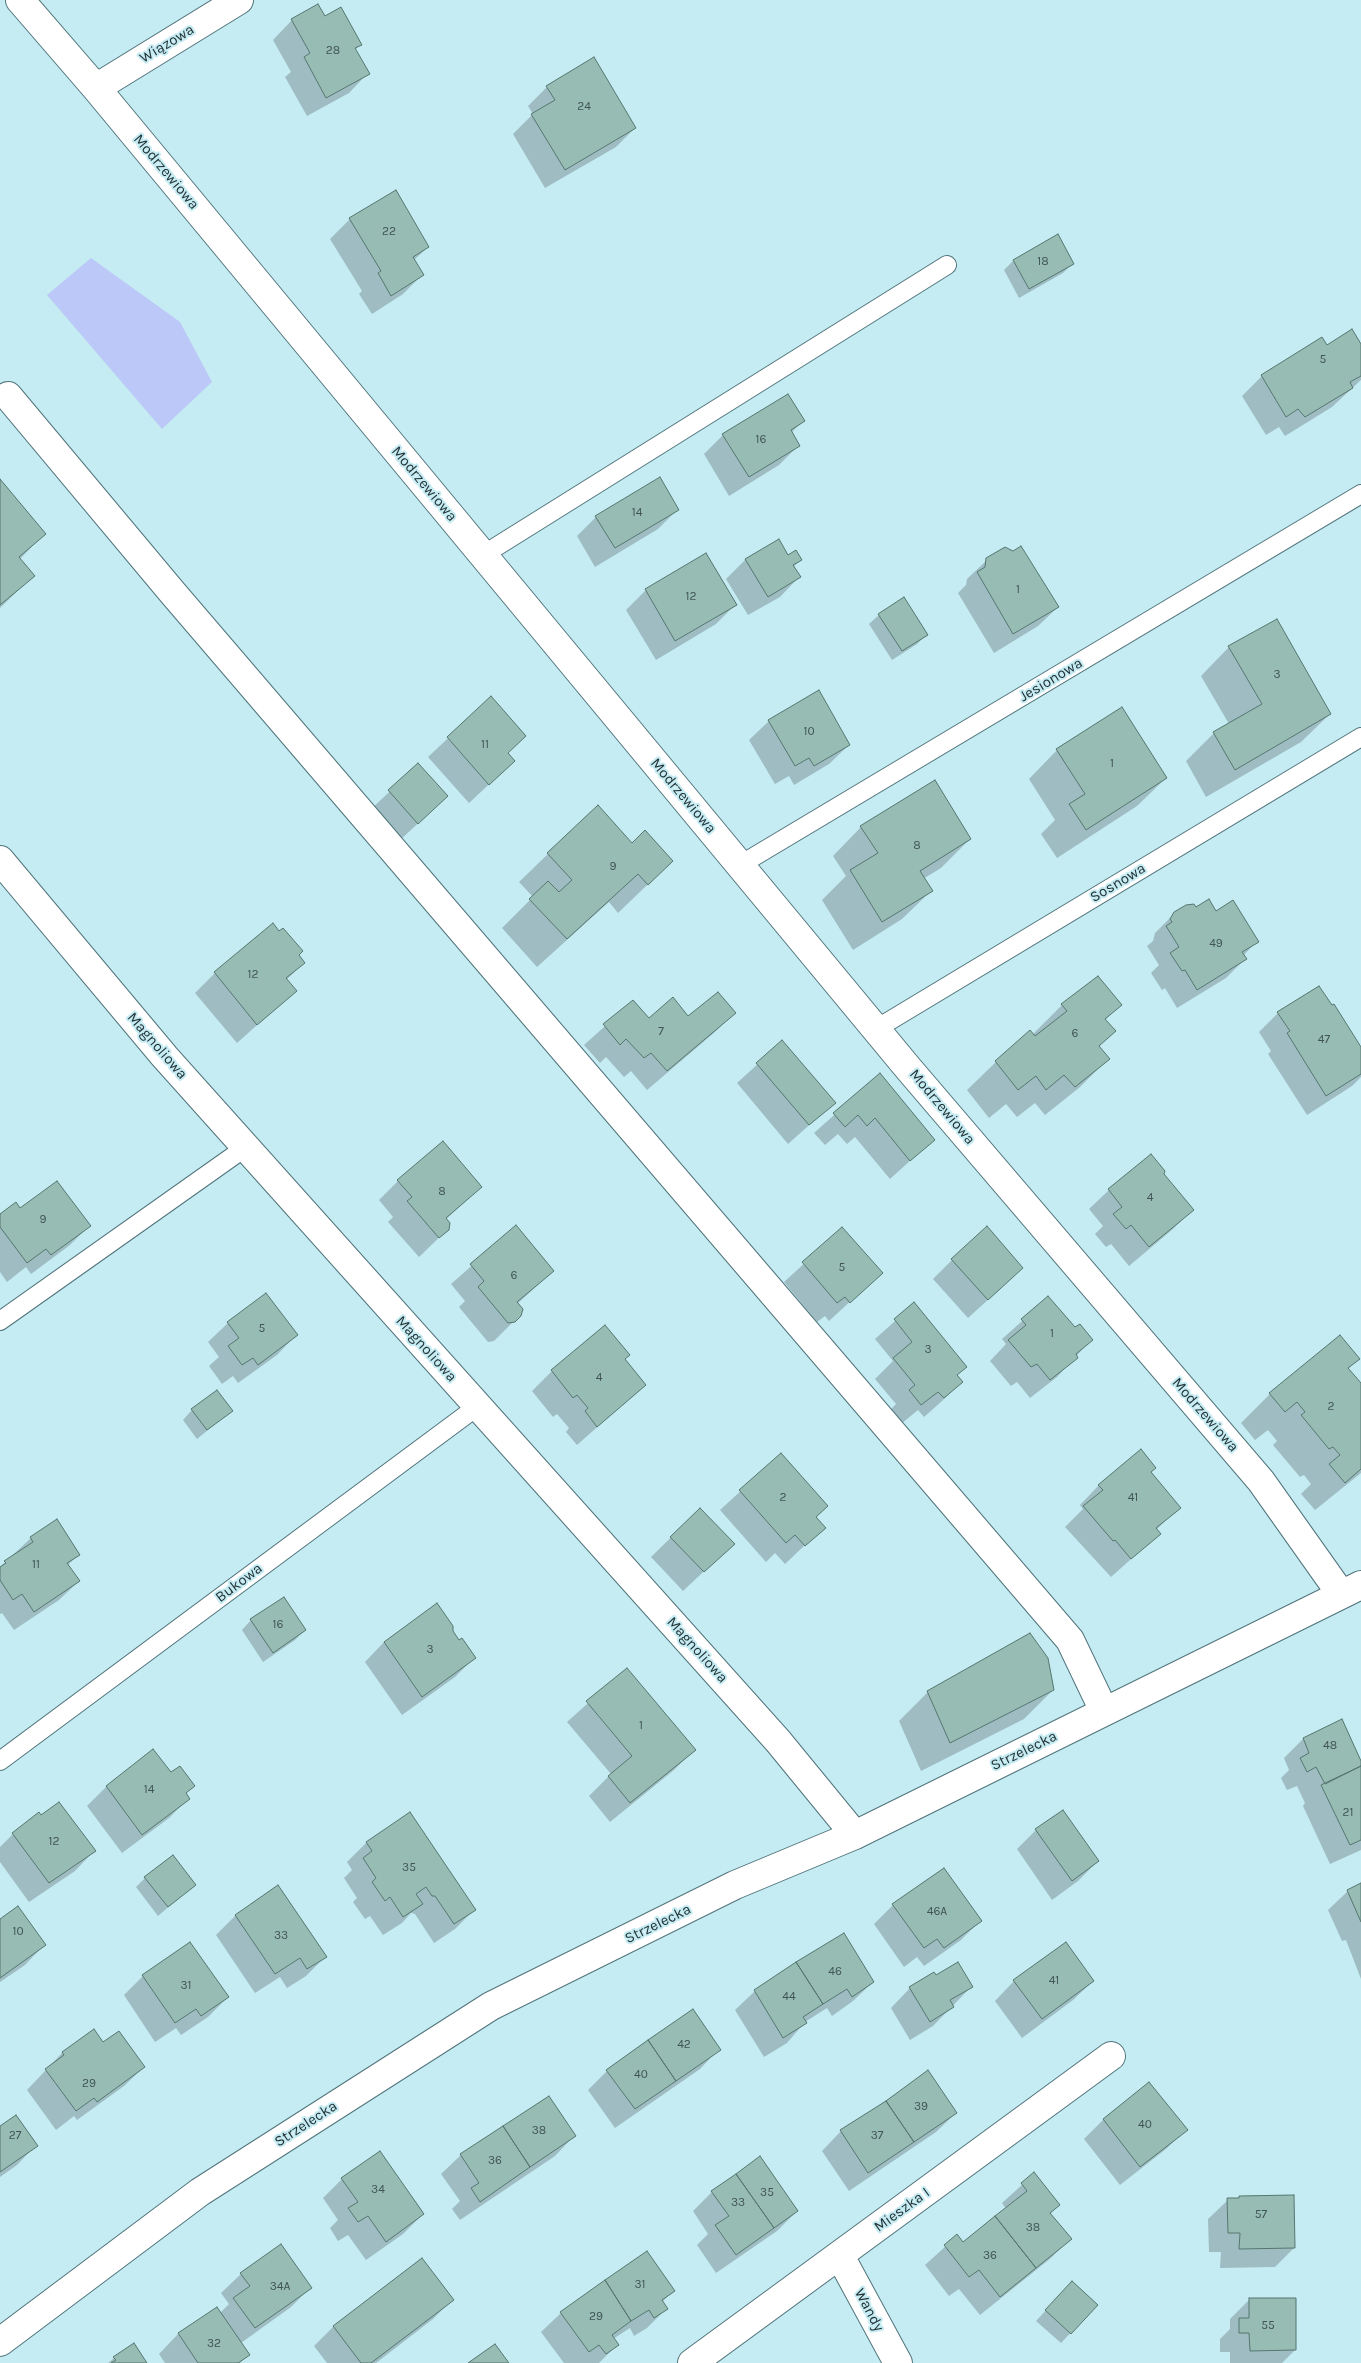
<!DOCTYPE html>
<html>
<head>
<meta charset="utf-8">
<style>
  body { margin:0 }
  canvas { display:block; background:#c5ebf3 }
</style>
</head>
<body>
<canvas width="1361" height="2363"></canvas>
<script>
const g = document.querySelector('canvas').getContext('2d');
g.lineJoin = 'round';
function fillPath(path, color) { g.fillStyle = color; g.fill(path, 'evenodd'); }
const toPath = rows => new Path2D(rows.map(r => 'M' + r).join(''));
function strokePath(path, color, width, dash) { g.strokeStyle = color; g.lineWidth = width; g.lineCap = dash ? 'butt' : 'round'; g.setLineDash(dash || []); g.stroke(path); }
function drawText(font, color, halo, rows, align = 'center') {
  g.font = font + ' Karla,sans-serif'; g.lineWidth = 4; g.setLineDash([]); g.textBaseline = 'middle'; g.strokeStyle = halo; g.fillStyle = color; for (const [text, x, y, turn = 0] of rows) {
    g.save(); g.translate(x, y); g.rotate((+turn || 0) * Math.PI / 180); g.textAlign = isNaN(turn) ? turn : align; if (halo) g.strokeText(text, 0, 0); g.fillText(text, 0, 0); g.restore();
  }
}
const water = toPath([
  [91,258,180,322,212,382,162,429,47,295]
]);
const shadow = toPath([
  [325,17,361,44,355,50,368,73,349,93,307,116,285,77,291,72,273,40,292,20],
  [547,87,635,128,616,147,545,188,513,134,533,114,528,106],
  [350,219,428,247,413,261,422,275,403,294,372,314,359,294,362,291,330,239],
  [1013,261,1073,263,1063,273,1019,298,1004,270],
  [1322,339,1327,346,1361,346,1361,380,1332,407,1285,436,1279,427,1266,435,1242,396,1262,376],
  [803,421,791,433,799,445,779,465,729,496,704,454,723,435],
  [0,481,44,534,20,559,34,575,0,608],
  [677,510,658,529,595,567,577,536,596,517],
  [787,557,801,560,793,567,799,577,780,597,748,615,726,579,745,560],
  [987,560,1058,607,1038,626,994,653,958,593,966,585,967,579],
  [646,590,735,605,716,624,656,660,626,610],
  [879,615,926,635,917,644,892,660,869,624],
  [1229,647,1330,714,1301,742,1206,797,1186,761,1214,733,1229,724,1201,676],
  [491,698,507,754,514,761,469,803,428,757],
  [769,721,849,745,829,764,794,785,789,776,775,784,749,740],
  [1057,750,1166,778,1137,806,1057,858,1041,834,1055,820,1029,779],
  [418,765,427,815,398,842,369,811],
  [861,827,970,839,941,868,923,879,931,891,902,919,853,950,822,900,846,876,833,856],
  [632,844,672,861,618,913,609,902,537,967,502,928,533,897,519,882,548,854],
  [1196,909,1216,912,1257,941,1243,956,1245,959,1226,978,1177,1008,1165,988,1162,990,1151,973,1159,965,1147,946,1153,941,1155,933,1175,913],
  [273,925,304,963,286,980,295,991,237,1043,195,993,215,973],
  [1098,977,1120,1005,1105,1020,1114,1031,1098,1047,1108,1059,1080,1087,1045,1115,1035,1103,1017,1117,1006,1104,989,1118,967,1090,996,1062,1032,1035,1062,1005],
  [633,1001,648,1020,734,1013,715,1032,647,1090,631,1071,624,1077,606,1057,600,1063,584,1045],
  [1278,1013,1361,1050,1361,1077,1352,1086,1307,1115,1268,1054,1271,1051,1259,1032],
  [782,1042,834,1103,788,1144,737,1083],
  [879,1075,933,1140,890,1179,855,1137,847,1144,838,1134,825,1145,814,1133],
  [1150,1156,1162,1174,1192,1210,1173,1229,1129,1266,1111,1244,1106,1247,1095,1234,1103,1226,1089,1209,1109,1190],
  [398,1181,481,1187,445,1220,447,1230,419,1257,388,1222,393,1217,379,1200],
  [20,1210,89,1226,70,1245,31,1274,26,1267,7,1282,0,1272,0,1216],
  [516,1227,553,1271,517,1304,520,1315,494,1341,488,1342,459,1307,465,1301,451,1284],
  [842,1229,881,1273,829,1321,825,1316,817,1322,784,1282],
  [952,1260,1002,1287,968,1318,933,1279],
  [1048,1298,1075,1329,1091,1340,1057,1377,1030,1398,1017,1382,1011,1386,990,1361,1006,1344,1002,1339],
  [914,1304,966,1367,956,1376,961,1382,942,1401,924,1417,918,1410,901,1424,890,1410,896,1404,875,1379,893,1361,875,1339],
  [228,1323,296,1335,277,1355,238,1383,233,1376,222,1384,209,1366,219,1357,208,1342],
  [605,1327,624,1360,645,1385,577,1445,566,1432,569,1428,557,1414,553,1417,532,1391,552,1371],
  [1358,1359,1348,1369,1361,1385,1361,1473,1315,1510,1301,1494,1311,1484,1304,1475,1300,1477,1273,1445,1277,1441,1268,1430,1255,1440,1241,1423,1270,1394],
  [192,1410,231,1411,197,1439,183,1420],
  [780,1455,815,1517,824,1527,785,1564,775,1553,766,1562,720,1510],
  [1150,1472,1179,1507,1156,1530,1159,1534,1111,1577,1065,1527,1083,1509,1080,1505,1099,1485],
  [700,1509,733,1544,683,1591,651,1557],
  [31,1538,78,1555,68,1565,79,1581,59,1600,14,1630,2,1613,0,1614,0,1567],
  [251,1620,305,1630,295,1640,263,1662,242,1630],
  [452,1631,459,1642,474,1658,455,1677,402,1715,365,1662,384,1642],
  [626,1669,694,1750,674,1770,610,1822,589,1796,611,1774,567,1722],
  [1053,1690,1024,1719,921,1771,899,1721,928,1692],
  [1303,1739,1361,1764,1361,1850,1330,1864,1303,1806,1305,1803,1297,1786,1287,1790,1281,1778,1289,1770,1284,1758],
  [153,1751,171,1774,193,1786,185,1794,188,1799,169,1818,122,1853,87,1806,106,1787],
  [1036,1830,1098,1861,1078,1881,1052,1900,1017,1849],
  [13,1834,94,1851,75,1871,29,1902,0,1862,0,1847],
  [366,1843,475,1909,455,1929,434,1943,415,1914,411,1913,402,1923,383,1935,370,1916,365,1919,353,1902,357,1898,344,1878,352,1870,347,1862],
  [145,1878,194,1885,158,1916,136,1887],
  [1361,1885,1361,1979,1346,1940,1342,1941,1328,1910,1348,1891],
  [278,1887,326,1956,306,1976,287,1988,280,1977,255,1993,216,1935,235,1916],
  [893,1905,980,1921,961,1940,924,1966,917,1957,904,1967,874,1924],
  [0,1920,44,1945,25,1965,0,1982],
  [1066,1944,1093,1981,1073,2000,1022,2038,995,2001,1014,1981],
  [143,1976,228,1997,208,2017,181,2035,176,2028,155,2042,124,1995],
  [873,1982,853,2001,832,2016,827,2008,805,2022,787,2043,764,2057,735,2010,755,1991],
  [971,1987,933,2026,910,2040,891,2008,910,1988],
  [94,2030,103,2044,144,2067,124,2086,77,2120,74,2116,56,2130,27,2090,62,2053],
  [719,2049,700,2069,615,2128,588,2090,607,2071],
  [928,2072,956,2113,936,2132,849,2191,822,2151,841,2131],
  [1149,2084,1186,2130,1166,2149,1120,2185,1084,2139,1103,2120],
  [548,2098,574,2136,555,2156,460,2220,452,2209,460,2201,441,2174,461,2155],
  [0,2128,36,2145,17,2165,0,2177],
  [1034,2174,1059,2205,1050,2214,1070,2239,1051,2258,980,2315,959,2289,949,2296,925,2265,957,2236,963,2244,1006,2209,1002,2203],
  [342,2179,423,2214,403,2234,366,2260,348,2235,338,2241,330,2228,338,2220,323,2198],
  [712,2192,797,2211,777,2231,716,2273,697,2245,708,2234,693,2211],
  [1239,2197,1294,2248,1275,2267,1220,2268,1221,2252,1209,2252,1208,2219,1228,2200,1237,2199],
  [280,2246,310,2288,291,2307,241,2343,249,2354,240,2363,165,2363,159,2354,178,2334,217,2309,220,2313,229,2304,221,2293,241,2274],
  [674,2290,662,2302,666,2309,647,2328,634,2336,630,2328,613,2339,617,2345,599,2363,564,2363,541,2332,561,2313],
  [1063,2292,1096,2306,1061,2343,1036,2321],
  [1250,2299,1295,2350,1282,2363,1230,2363,1230,2352,1220,2352,1220,2339,1230,2329,1230,2319],
  [452,2300,433,2319,376,2363,327,2363,314,2346,334,2326],
  [133,2344,146,2363,108,2363,114,2358]
]);
const building = toPath([
  [318,4,325,16,341,7,362,45,355,48,370,74,326,98,304,57,310,53,291,19,318,4],
  [594,57,636,128,565,170,531,114,555,100,546,86,594,57],
  [396,190,429,247,413,257,424,275,391,296,378,273,381,271,349,218,396,190],
  [1058,234,1074,264,1029,289,1013,260,1058,234],
  [1352,329,1361,344,1361,376,1350,382,1353,388,1305,417,1298,409,1286,417,1261,375,1322,337,1327,345,1352,329],
  [788,394,805,421,791,430,800,446,749,477,722,434,788,394],
  [660,477,679,510,615,548,595,516,660,477],
  [0,479,46,534,19,557,35,576,0,605,0,479],
  [779,539,788,555,796,550,802,560,793,565,801,577,768,597,745,559,779,539],
  [1021,546,1059,607,1013,634,977,572,985,567,986,558,1005,547,1013,551,1021,546],
  [706,553,737,605,675,641,645,589,706,553],
  [904,597,928,635,902,651,878,614,904,597],
  [1277,619,1331,714,1235,770,1213,732,1262,704,1228,646,1277,619],
  [819,690,850,745,814,766,809,758,795,766,768,720,819,690],
  [491,696,526,736,508,753,515,761,489,785,447,737,491,696],
  [1122,707,1167,778,1086,830,1069,804,1085,794,1056,749,1122,707],
  [418,763,448,796,418,824,388,790,418,763],
  [935,780,971,839,920,871,933,891,882,922,850,870,878,853,860,826,935,780],
  [598,805,632,843,645,830,673,861,648,885,638,874,567,939,529,899,548,881,559,892,572,880,547,853,598,805],
  [1209,899,1216,911,1233,900,1259,942,1242,952,1247,959,1197,990,1185,970,1182,971,1170,953,1179,947,1166,926,1172,922,1170,919,1174,912,1186,905,1194,904,1196,907,1209,899],
  [273,923,279,931,283,928,303,951,299,955,305,963,286,978,297,991,257,1025,214,972,273,923],
  [1098,976,1122,1005,1105,1019,1116,1031,1099,1046,1110,1059,1075,1087,1064,1075,1046,1090,1036,1076,1018,1090,995,1061,1030,1030,1035,1036,1067,1011,1061,1004,1098,976],
  [1319,986,1332,1005,1334,1004,1361,1047,1361,1074,1326,1096,1287,1033,1290,1031,1277,1012,1319,986],
  [718,992,736,1013,667,1071,651,1053,644,1058,626,1039,620,1045,603,1024,633,1000,649,1018,673,997,688,1016,718,992],
  [782,1040,836,1103,809,1125,756,1063,782,1040],
  [880,1073,935,1140,910,1161,875,1118,867,1126,858,1115,845,1127,833,1113,880,1073],
  [443,1141,482,1187,446,1218,450,1223,449,1230,439,1238,407,1201,412,1197,397,1180,443,1141],
  [1151,1154,1165,1171,1164,1174,1194,1210,1149,1247,1131,1225,1126,1229,1113,1214,1122,1207,1108,1189,1151,1154],
  [57,1181,91,1226,51,1255,46,1249,27,1263,0,1227,0,1214,16,1202,20,1208,57,1181],
  [516,1225,554,1271,517,1302,523,1309,521,1316,515,1322,508,1323,478,1287,484,1281,470,1264,516,1225],
  [987,1226,1023,1268,988,1300,951,1259,987,1226],
  [842,1227,883,1273,850,1303,845,1297,837,1303,802,1262,842,1227],
  [266,1293,298,1335,258,1365,253,1358,242,1365,228,1346,239,1338,227,1322,266,1293],
  [1048,1296,1075,1327,1080,1324,1093,1340,1076,1354,1078,1358,1050,1380,1037,1364,1031,1367,1008,1340,1026,1325,1021,1319,1048,1296],
  [914,1302,967,1367,957,1375,963,1382,944,1398,938,1392,921,1405,909,1390,915,1385,893,1358,912,1342,894,1319,914,1302],
  [605,1325,630,1355,625,1359,646,1385,597,1427,585,1411,588,1408,577,1395,573,1398,551,1370,605,1325],
  [1340,1335,1360,1359,1348,1368,1361,1383,1361,1469,1345,1483,1329,1464,1340,1455,1333,1447,1329,1449,1301,1415,1305,1412,1297,1402,1285,1412,1269,1393,1340,1335],
  [217,1390,233,1411,207,1430,191,1409,217,1390],
  [1141,1449,1156,1468,1151,1472,1181,1508,1156,1528,1161,1534,1131,1559,1115,1540,1113,1541,1083,1506,1103,1490,1098,1485,1141,1449],
  [781,1453,828,1506,816,1517,826,1528,805,1546,795,1535,786,1543,739,1490,781,1453],
  [700,1508,735,1544,704,1572,670,1537,700,1508],
  [57,1519,80,1555,67,1563,80,1581,34,1612,22,1594,13,1600,0,1580,0,1567,6,1563,4,1561,33,1542,30,1537,57,1519],
  [284,1597,306,1630,273,1653,250,1619,284,1597],
  [437,1603,453,1626,453,1631,459,1640,462,1638,476,1658,422,1697,384,1642,437,1603],
  [1030,1633,1048,1658,1054,1690,950,1743,927,1691,1030,1633],
  [627,1668,696,1750,630,1803,608,1776,632,1756,586,1701,627,1668],
  [1342,1719,1361,1761,1361,1766,1325,1784,1316,1767,1307,1772,1300,1758,1309,1753,1303,1738,1342,1719],
  [153,1749,171,1772,180,1766,195,1786,186,1793,190,1799,142,1835,106,1786,153,1749],
  [1361,1766,1361,1840,1350,1845,1321,1785,1361,1766],
  [59,1802,96,1851,49,1883,12,1833,39,1812,41,1815,59,1802],
  [1063,1810,1099,1861,1072,1881,1035,1829,1063,1810],
  [410,1812,476,1910,454,1924,435,1896,432,1896,426,1887,416,1894,423,1904,403,1917,390,1897,385,1901,372,1882,376,1878,363,1858,372,1851,366,1842,410,1812],
  [173,1855,196,1885,168,1907,144,1877,173,1855],
  [944,1868,982,1921,944,1948,937,1939,924,1948,892,1904,944,1868],
  [1361,1883,1361,1922,1347,1890,1361,1883],
  [278,1885,327,1957,307,1969,300,1958,275,1974,235,1915,278,1885],
  [18,1906,46,1945,0,1978,0,1919,18,1906],
  [844,1933,874,1982,852,1997,847,1989,823,2004,796,1962,844,1933],
  [190,1942,229,1997,201,2016,196,2009,175,2023,142,1975,190,1942],
  [1066,1942,1094,1981,1042,2019,1013,1980,1066,1942],
  [796,1962,823,2004,803,2017,807,2023,783,2038,754,1990,796,1962],
  [958,1962,973,1987,950,2000,954,2007,930,2022,909,1987,934,1972,936,1975,958,1962],
  [693,2009,721,2050,676,2081,648,2040,693,2009],
  [94,2029,103,2042,119,2031,145,2067,97,2102,94,2098,76,2111,45,2069,64,2055,62,2052,94,2029],
  [648,2040,676,2081,635,2109,606,2070,648,2040],
  [928,2070,957,2113,914,2142,886,2101,928,2070],
  [1149,2082,1188,2130,1140,2167,1103,2119,1149,2082],
  [549,2096,576,2136,530,2167,503,2126,549,2096],
  [886,2101,914,2142,868,2173,840,2130,886,2101],
  [16,2115,38,2146,0,2172,0,2126,16,2115],
  [503,2126,530,2167,480,2202,471,2188,479,2183,460,2154,503,2126],
  [380,2151,424,2214,386,2242,368,2216,358,2222,348,2208,358,2202,341,2178,380,2151],
  [760,2156,798,2211,774,2228,736,2174,760,2156],
  [1034,2172,1060,2205,1050,2213,1072,2239,1036,2268,995,2216,1027,2191,1021,2183,1034,2172],
  [736,2174,774,2228,736,2255,715,2225,729,2216,711,2191,736,2174],
  [1294,2195,1295,2248,1239,2249,1240,2233,1228,2233,1227,2198,1239,2198,1239,2196,1294,2195],
  [995,2216,1036,2268,1000,2297,979,2270,969,2277,944,2245,957,2234,963,2242,995,2216],
  [281,2244,312,2288,255,2328,233,2298,250,2286,240,2273,281,2244],
  [647,2251,675,2291,662,2300,668,2309,654,2318,649,2310,631,2321,605,2280,647,2251],
  [422,2258,454,2300,371,2363,361,2363,333,2326,422,2258],
  [605,2280,631,2321,612,2335,619,2345,606,2354,599,2345,589,2352,560,2312,605,2280],
  [1072,2281,1098,2305,1071,2334,1045,2310,1072,2281],
  [1249,2298,1296,2298,1296,2350,1250,2351,1249,2333,1239,2333,1239,2318,1249,2318,1249,2298],
  [217,2307,250,2355,238,2363,198,2363,178,2333,217,2307],
  [134,2343,147,2363,111,2363,116,2360,113,2357,134,2343],
  [495,2344,509,2363,468,2363,495,2344]
]);
const lane = toPath([
  [483,555,947,265],
  [740,865,1361,494],
  [876,1029,1361,737],
  [0,1321,246,1147],
  [0,1761,478,1406]
]);
const street = toPath([
  [20,0,96,88,908,1068,1261,1481,1341,1594],
  [96,88,239,0],
  [8,396,172,592,1070,1640,1104,1711],
  [0,860,165,1057,778,1741,855,1835],
  [840,2256,898,2363],
  [692,2363,1111,2056]
]);
const secondary = toPath([
  [0,2342,200,2192,491,2006,735,1885,855,1835,1361,1585]
]);
const numberNames = [
  ["28",333,51],
  ["24",584,107],
  ["22",389,232],
  ["18",1043,262],
  ["5",1323,360],
  ["16",761,440],
  ["14",637,513],
  ["1",1018,590],
  ["12",691,597],
  ["3",1277,675],
  ["10",809,732],
  ["11",485,745],
  ["1",1112,764],
  ["8",917,846],
  ["9",613,867],
  ["49",1216,944],
  ["12",253,975],
  ["7",661,1032],
  ["6",1075,1034],
  ["47",1324,1040],
  ["8",442,1192],
  ["4",1150,1198],
  ["9",43,1220],
  ["5",842,1268],
  ["6",514,1276],
  ["5",262,1329],
  ["1",1052,1334],
  ["3",928,1350],
  ["4",599,1378],
  ["2",1331,1407],
  ["2",783,1498],
  ["41",1133,1498],
  ["11",36,1565],
  ["16",278,1625],
  ["3",430,1650],
  ["1",641,1726],
  ["48",1330,1746],
  ["14",149,1790],
  ["21",1348,1813],
  ["12",54,1842],
  ["35",409,1868],
  ["46A",937,1912],
  ["10",18,1932],
  ["33",281,1936],
  ["46",835,1972],
  ["41",1054,1981],
  ["31",186,1986],
  ["44",789,1997],
  ["42",684,2045],
  ["40",641,2075],
  ["29",89,2084],
  ["39",921,2107],
  ["40",1145,2125],
  ["38",539,2131],
  ["27",15,2136],
  ["37",877,2136],
  ["36",495,2161],
  ["34",378,2190],
  ["35",767,2193],
  ["33",738,2203],
  ["57",1261,2215],
  ["38",1033,2228],
  ["36",990,2256],
  ["31",640,2285],
  ["34A",280,2287],
  ["29",596,2317],
  ["55",1268,2326],
  ["32",214,2344]
];
const streetNames = [
  ["Wiązowa",167,44,-31],
  ["Modrzewiowa",166,172,50],
  ["Modrzewiowa",424,484,50],
  ["Jesionowa",1051,680,-31],
  ["Modrzewiowa",683,796,50],
  ["Sosnowa",1118,883,-31],
  ["Magnoliowa",157,1046,49],
  ["Modrzewiowa",942,1107,50],
  ["Magnoliowa",426,1349,48],
  ["Modrzewiowa",1205,1415,49],
  ["Bukowa",239,1583,-37],
  ["Magnoliowa",697,1650,48],
  ["Strzelecka",1024,1751,-26],
  ["Strzelecka",658,1924,-26],
  ["Strzelecka",306,2124,-33],
  ["Mieszka I",902,2210,-36],
  ["Wandy",869,2310,62]
];
fillPath(water, '#bcc8f7');
fillPath(shadow, '#0003');
fillPath(building, '#97bcb4');
strokePath(building, '#557770', 1);
strokePath(lane, '#51747b', 20);
strokePath(street, '#51747b', 30);
strokePath(secondary, '#51747b', 30);
strokePath(lane, '#fff', 18);
strokePath(street, '#fff', 28);
strokePath(secondary, '#fff', 28);
drawText('12px', '#405455', null, numberNames);
drawText('15px', '#233235', '#c5ebf3', streetNames);
</script>
</body>
</html>
